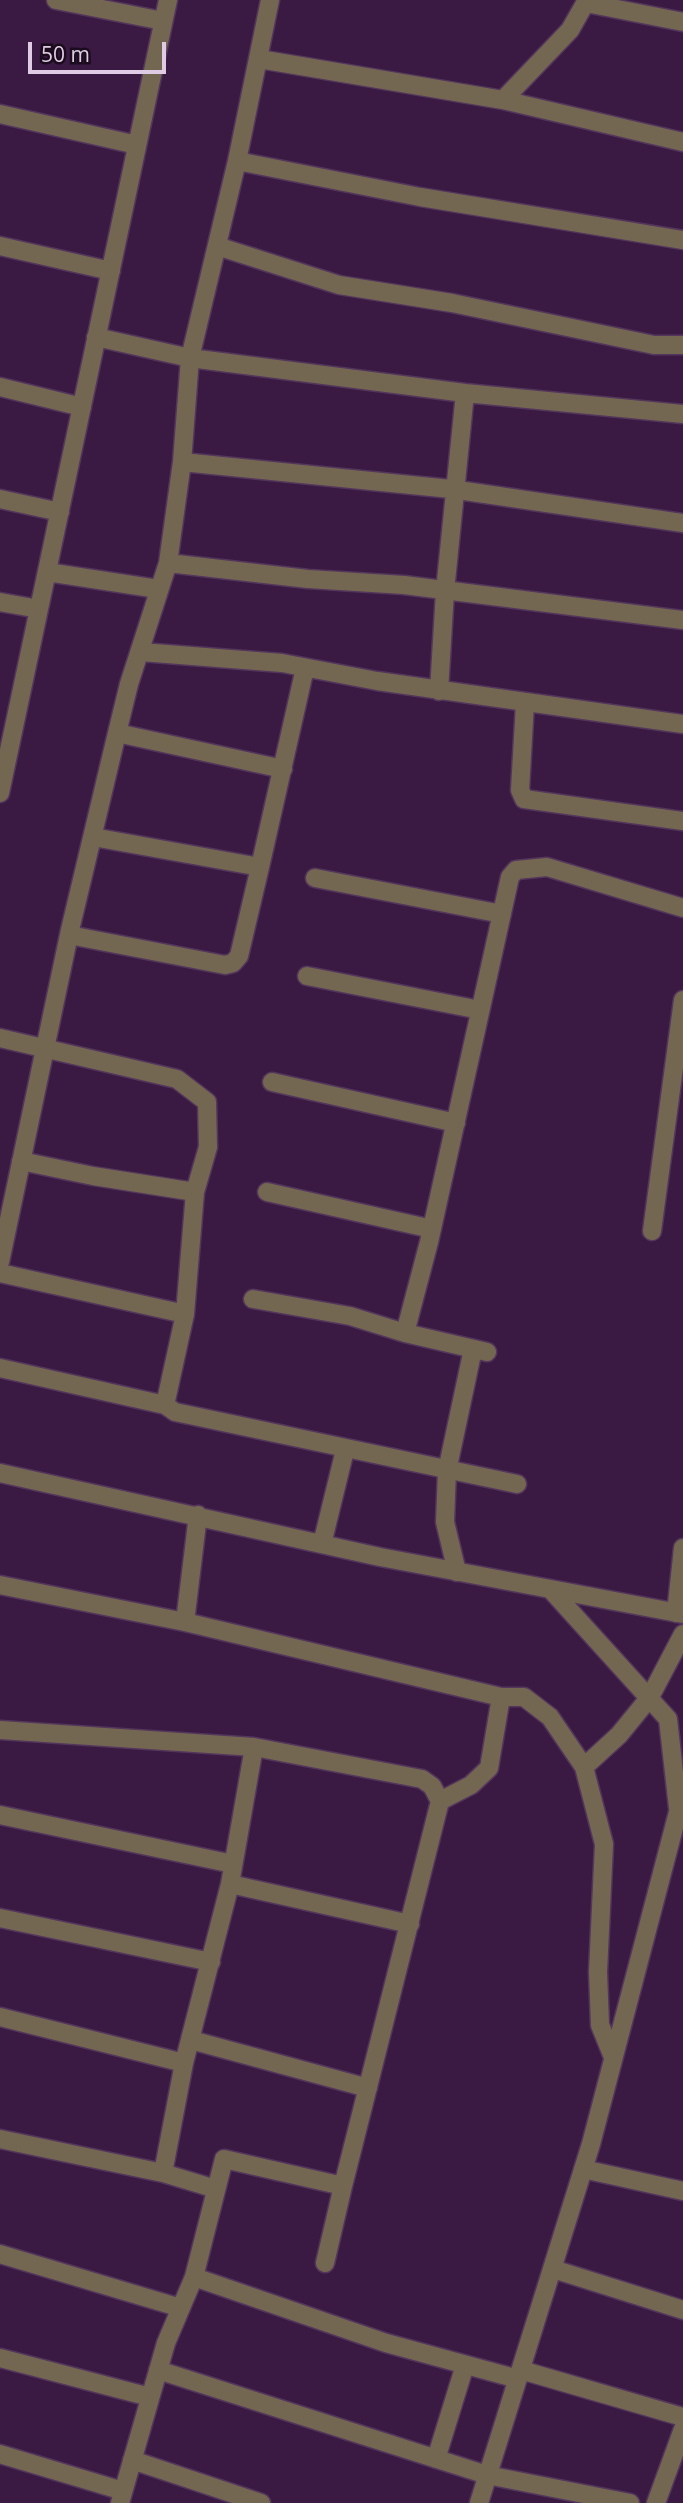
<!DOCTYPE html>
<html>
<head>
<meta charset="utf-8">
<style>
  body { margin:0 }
  #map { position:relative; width:683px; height:2503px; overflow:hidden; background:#3a1a42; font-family:"Open Sans",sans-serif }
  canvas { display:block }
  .scale { position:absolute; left:28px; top:42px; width:138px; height:32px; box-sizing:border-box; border:4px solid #dfcbe4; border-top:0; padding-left:9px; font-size:21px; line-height:24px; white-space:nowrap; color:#dfcbe4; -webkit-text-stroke:5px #1a0c1d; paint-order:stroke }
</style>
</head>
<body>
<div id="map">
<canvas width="683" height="2503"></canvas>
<div class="scale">50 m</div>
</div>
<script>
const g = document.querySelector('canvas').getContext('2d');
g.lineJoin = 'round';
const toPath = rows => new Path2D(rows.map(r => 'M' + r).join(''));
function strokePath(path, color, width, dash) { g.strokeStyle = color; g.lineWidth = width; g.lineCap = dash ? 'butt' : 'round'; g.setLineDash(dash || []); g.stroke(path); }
const minor = toPath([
  [56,0,163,21],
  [586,3,683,22],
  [259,59,503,100,683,142],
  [503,100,570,30,587,0],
  [0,114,137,145],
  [237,161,420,197,683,240],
  [0,246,111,271],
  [217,246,339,285,452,303,654,345,683,345],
  [96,337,190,358,465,393,683,414],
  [0,387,82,407],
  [182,462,451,489,683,523],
  [0,499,60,512],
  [168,563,308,579,404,585,683,620],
  [47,572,158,589],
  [0,602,39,609],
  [141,652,282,663,377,681,683,724],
  [439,691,445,591,465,393],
  [525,703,520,790,524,799,683,821],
  [117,733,283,769],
  [0,793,168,0],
  [93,837,260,867],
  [315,878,502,914],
  [69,935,225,965,233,963,239,956,260,867,305,668],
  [307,976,480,1010],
  [0,1038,177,1079,207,1102,208,1147,195,1192,93,1176,21,1161],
  [272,1082,456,1123],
  [267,1192,432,1229],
  [652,1231,683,1000],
  [0,1262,70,930,117,733,129,684,168,563,182,462,190,358,237,161,270,0],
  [0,1273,185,1314,195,1192],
  [253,1299,350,1316,405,1333,487,1352],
  [405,1333,429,1242,510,877,516,870,547,867,683,908],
  [0,1368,165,1405,185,1314],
  [165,1405,175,1412,517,1484],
  [0,1473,380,1557,683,1614],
  [322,1544,345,1450],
  [457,1572,445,1522,447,1471,473,1349],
  [0,1585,185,1622,501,1697,489,1768,471,1785,440,1801,343,2186,224,2159,194,2277,386,2343,518,2379],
  [552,1591,668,1719,678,1808],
  [676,1613,683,1548],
  [185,1622,198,1515],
  [501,1697,524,1697,550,1717,584,1767,604,1844,598,1972,600,2025,613,2057],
  [0,1730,254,1747,230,1884,184,2063,163,2173,216,2189],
  [254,1747,422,1779,432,1786,440,1801],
  [584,1767,619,1735,650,1697,683,1634],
  [0,1815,233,1864],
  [230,1884,410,1924],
  [0,1918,211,1962],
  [0,2017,184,2063],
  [191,2040,368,2088],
  [0,2139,163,2173],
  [583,2169,683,2191],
  [0,2254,181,2308],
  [325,2263,343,2186],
  [553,2269,683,2310],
  [0,2358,150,2397],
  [158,2370,487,2475,630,2503],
  [521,2370,683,2417],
  [0,2454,123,2491],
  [436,2459,465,2365],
  [132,2460,261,2503],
  [120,2503,166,2343,194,2277],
  [479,2503,591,2144,683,1793],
  [656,2503,683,2429]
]);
strokePath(minor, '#54365c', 21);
strokePath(minor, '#746751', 18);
</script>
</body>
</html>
